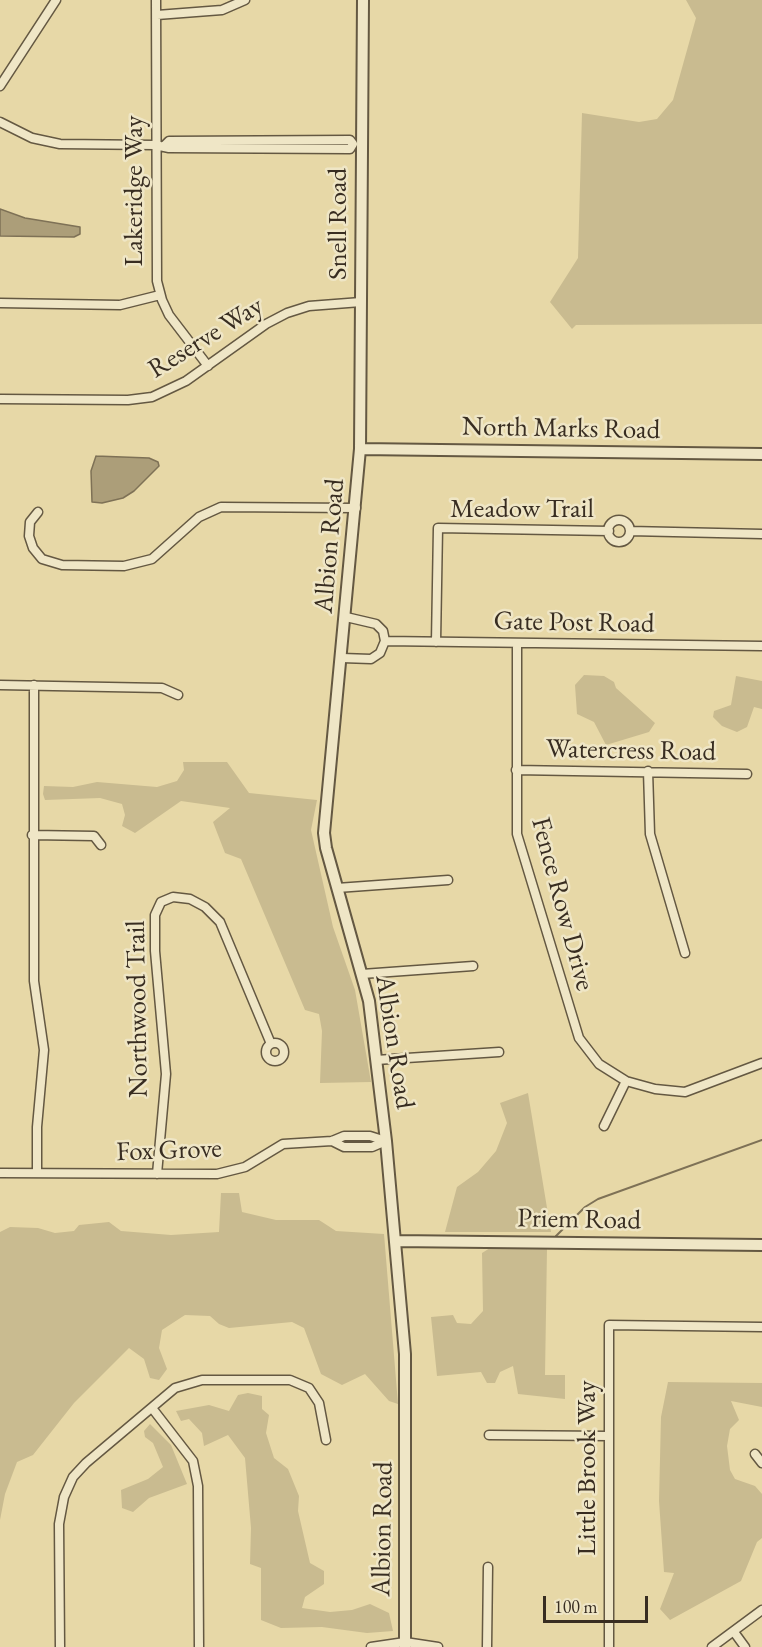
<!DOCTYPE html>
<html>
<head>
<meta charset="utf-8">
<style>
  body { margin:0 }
  #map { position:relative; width:762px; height:1647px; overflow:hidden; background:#e7d8a7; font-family:"EB Garamond",serif }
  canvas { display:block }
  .scale { position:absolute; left:543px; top:1596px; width:105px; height:27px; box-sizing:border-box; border:3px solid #382d21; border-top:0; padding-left:8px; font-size:18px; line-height:21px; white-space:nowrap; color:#382d21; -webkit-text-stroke:4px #efe6c6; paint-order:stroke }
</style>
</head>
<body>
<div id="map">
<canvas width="762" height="1647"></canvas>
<div class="scale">100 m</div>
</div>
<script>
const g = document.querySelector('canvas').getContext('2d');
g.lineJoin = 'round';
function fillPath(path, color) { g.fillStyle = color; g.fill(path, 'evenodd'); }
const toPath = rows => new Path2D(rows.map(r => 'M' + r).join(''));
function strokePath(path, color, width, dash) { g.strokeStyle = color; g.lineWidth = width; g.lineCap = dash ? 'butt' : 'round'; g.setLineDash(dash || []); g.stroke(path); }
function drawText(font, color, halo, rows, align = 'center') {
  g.font = font + ' "EB Garamond",serif'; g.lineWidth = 5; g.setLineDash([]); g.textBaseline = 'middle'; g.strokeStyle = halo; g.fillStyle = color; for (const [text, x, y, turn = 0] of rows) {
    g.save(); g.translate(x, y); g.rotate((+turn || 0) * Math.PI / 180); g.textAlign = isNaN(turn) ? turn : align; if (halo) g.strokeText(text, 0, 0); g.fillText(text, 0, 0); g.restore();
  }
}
const green = toPath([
  [686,0,762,0,762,324,576,325,572,329,550,302,578,258,582,113,639,122,657,119,673,100,696,18],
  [584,675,604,676,614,682,616,688,655,723,649,732,606,745,594,722,577,714,575,685],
  [736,676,762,681,762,709,754,707,747,727,737,732,722,726,713,717,714,711,731,705],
  [183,762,227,762,249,793,317,800,311,830,333,927,355,990,371,1082,320,1083,322,1031,319,1014,305,1010,241,859,225,853,213,822,230,808,181,801,135,833,122,826,125,815,122,804,100,798,45,800,43,794,44,786,73,787,97,782,157,787,177,781,184,770],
  [528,1093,551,1232,445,1232,457,1187,478,1172,496,1151,507,1123,500,1103],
  [221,1193,239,1193,242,1212,276,1220,319,1220,336,1231,384,1234,398,1404,389,1401,365,1374,342,1385,321,1374,304,1328,292,1322,229,1328,219,1324,210,1316,185,1315,162,1330,159,1348,167,1369,159,1380,150,1378,144,1359,129,1348,74,1403,33,1455,17,1462,5,1494,0,1520,0,1232,10,1227,38,1228,55,1233,74,1231,79,1225,109,1222,121,1231,171,1235,219,1232],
  [490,1248,547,1249,545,1375,565,1375,565,1399,518,1394,513,1366,500,1372,495,1383,487,1383,481,1372,437,1376,431,1317,453,1315,457,1323,471,1324,483,1311,482,1253],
  [668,1382,762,1383,762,1407,731,1401,739,1420,730,1429,727,1446,730,1470,735,1479,755,1486,762,1494,762,1538,757,1542,741,1581,670,1620,660,1609,674,1573,664,1572,659,1501,661,1417],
  [248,1393,262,1396,262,1409,269,1415,266,1433,274,1458,288,1469,299,1496,298,1511,310,1563,324,1571,324,1584,305,1597,302,1608,330,1612,352,1610,370,1604,389,1613,393,1631,367,1633,322,1627,281,1628,261,1620,261,1568,250,1564,251,1528,245,1458,228,1435,204,1446,202,1433,189,1419,181,1421,176,1411,209,1405,229,1411,238,1395],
  [150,1424,171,1445,187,1484,149,1498,133,1512,122,1508,121,1490,148,1479,163,1467,153,1443,145,1437,144,1431]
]);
const water = toPath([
  [0,209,25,218,80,227,80,234,74,237,0,236,0,209],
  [96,456,149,458,158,462,159,466,134,491,123,498,102,503,92,502,91,471,96,456]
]);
const stream = toPath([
  [556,1236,585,1207,598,1199,762,1140]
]);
const minor = toPath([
  [156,0,157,281,162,300,169,315,208,366],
  [157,15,222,10,245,0],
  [0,86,56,0],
  [0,122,32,138,60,144,155,145,169,148,350,149,353,144,350,140,169,141,165,145],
  [0,303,120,305,160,295],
  [0,399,128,400,152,397,186,381,266,324,287,313,309,306,361,302],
  [38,512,30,522,29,536,33,548,42,559,62,565,124,566,152,559,199,517,221,507,356,508],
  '608 531a11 11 0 1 1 22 0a11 11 0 1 1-22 0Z',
  [630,531,762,534],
  [385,641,762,646],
  [436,642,438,528,609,531],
  [517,643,517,834,579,1038,599,1064,626,1081,655,1089,685,1092,762,1063],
  [342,658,371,659,380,653,385,641,383,631,376,624,346,617],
  [0,685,162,688,178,695],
  [34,685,34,981,44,1050,37,1127,37,1173],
  [516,770,747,774],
  [648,771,650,834,685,953],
  [32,835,94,836,101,845],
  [337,888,448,880],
  [362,974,473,966],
  '266 1052a9 9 0 1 1 18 0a9 9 0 1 1-18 0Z',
  [376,1060,499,1052],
  [604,1126,626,1081],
  [332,1141,344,1147,372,1147,386,1141],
  [0,1173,217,1174,245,1167,283,1144,332,1141,344,1136,370,1136,386,1141],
  [157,1174,166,1074,155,951,155,915,161,902,173,897,190,899,205,907,220,922,271,1044],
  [152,1408,193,1461,198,1486,199,1647],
  [489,1435,609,1436],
  [755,1454,762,1463],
  [734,1632,745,1647],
  [60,1647,59,1524,64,1497,73,1477,86,1463,175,1388,202,1380,290,1380,309,1388,319,1403,326,1440],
  [371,1647,405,1642,438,1647],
  [487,1647,488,1567],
  [609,1647,609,1325,762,1327],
  [712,1647,762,1610]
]);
const tertiary = toPath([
  [363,0,360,449,324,833,326,848,369,1001,386,1141,405,1354,405,1647],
  [360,449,762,454],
  [395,1241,762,1245]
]);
const streetNames = [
  ["Lakeridge Way",135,191,-90],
  ["Snell Road",339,224,-90],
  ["Reserve Way",206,338,-32],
  ["North Marks Road",561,429,1],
  ["Meadow Trail",522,510],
  ["Albion Road",330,546,-85],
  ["Gate Post Road",574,623,1],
  ["Watercress Road",631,751,1],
  ["Fence Row Drive",562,904,75],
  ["Northwood Trail",138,1009,-91],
  ["Albion Road",394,1042,81],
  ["Fox Grove",169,1151,-2],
  ["Priem Road",579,1220,1],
  ["Little Brook Way",588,1468,-90],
  ["Albion Road",383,1529,-89]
];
fillPath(green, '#c9bb90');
fillPath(water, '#ac9e79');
strokePath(water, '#7e7156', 1.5);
strokePath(stream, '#7e7156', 2);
strokePath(minor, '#645842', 11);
strokePath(tertiary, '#645842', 14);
strokePath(minor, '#efe6c6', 8);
strokePath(tertiary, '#efe6c6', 10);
drawText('27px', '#382d21', '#efe6c6', streetNames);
</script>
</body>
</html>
